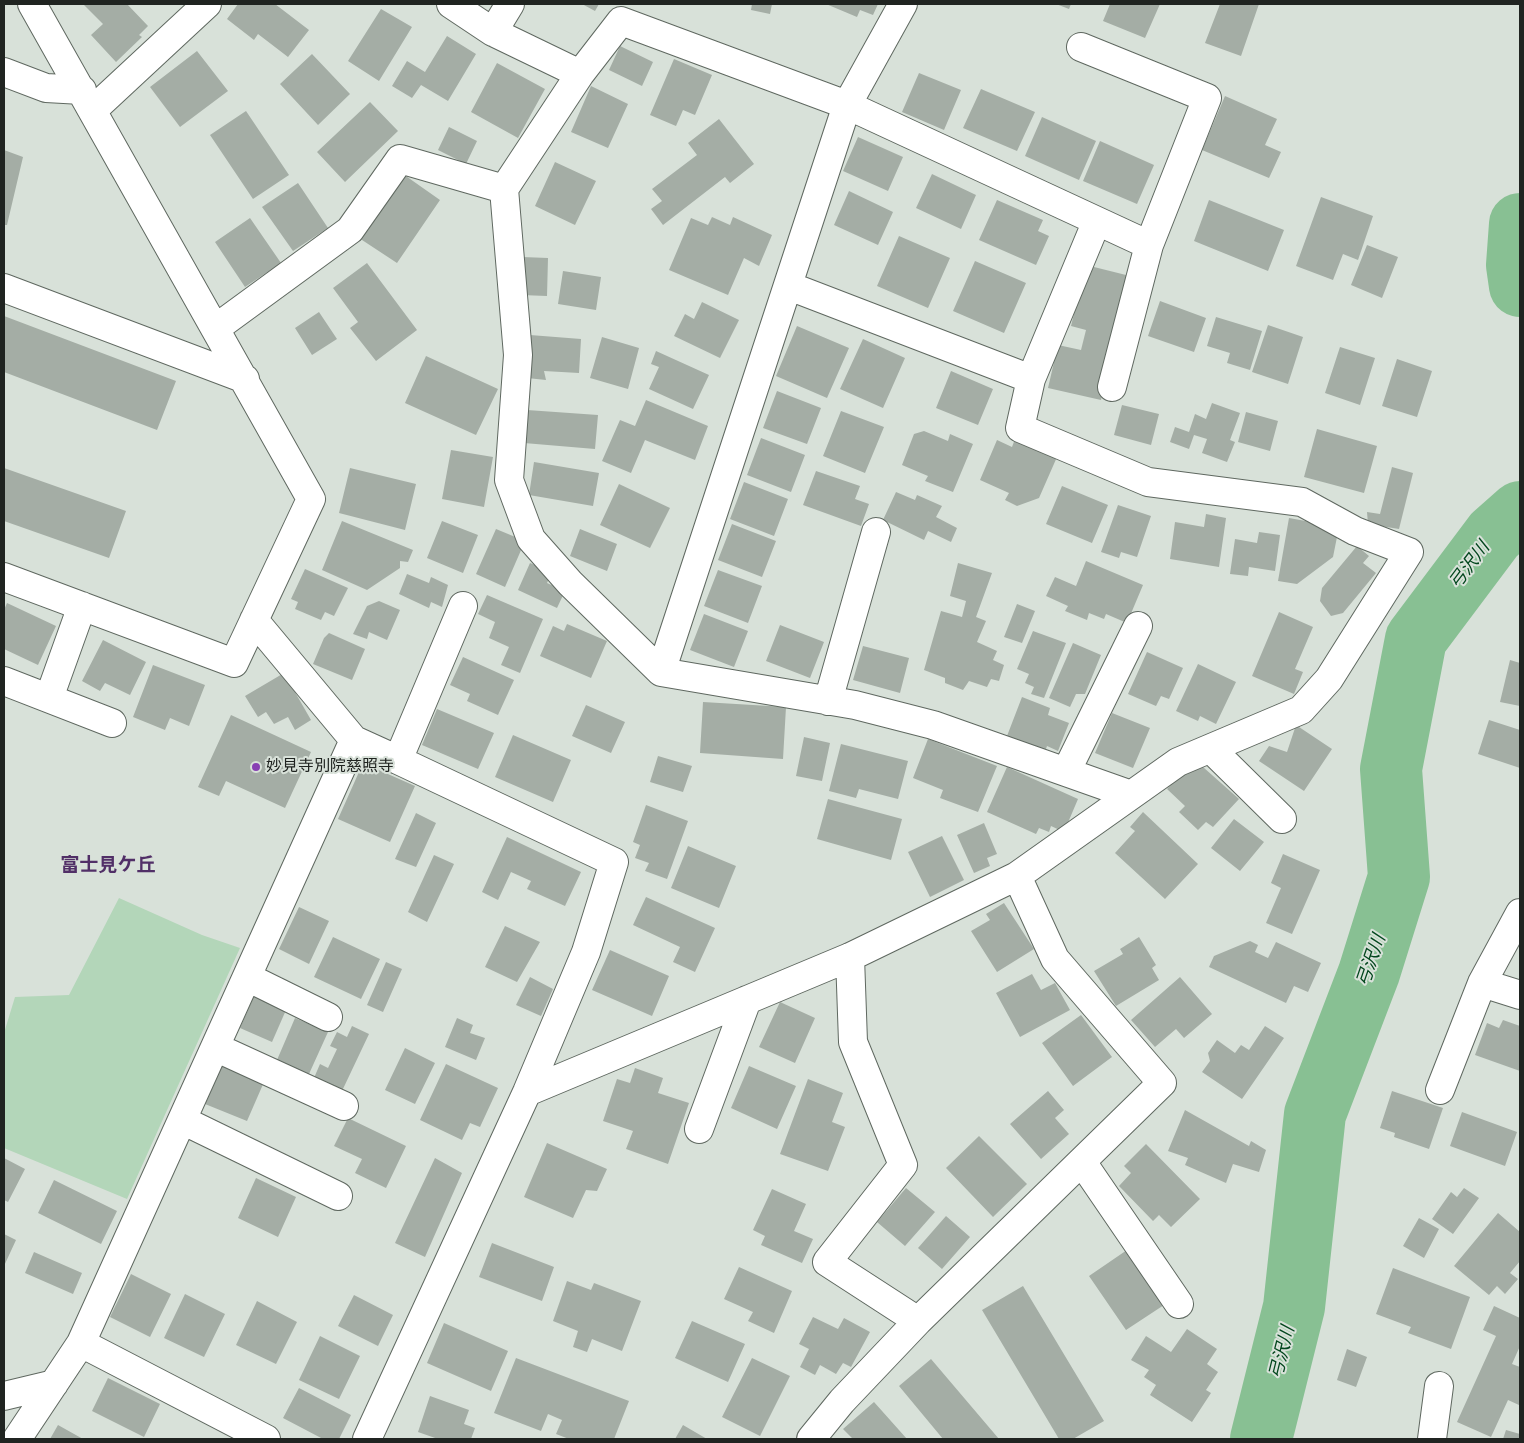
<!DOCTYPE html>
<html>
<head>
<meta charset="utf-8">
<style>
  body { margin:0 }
  #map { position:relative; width:1524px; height:1443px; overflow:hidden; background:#d8e1d9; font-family:Poppins,sans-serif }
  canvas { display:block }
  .frame { position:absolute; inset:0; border:5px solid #202421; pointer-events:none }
</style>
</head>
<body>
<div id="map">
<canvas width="1524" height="1443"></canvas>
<div class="frame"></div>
</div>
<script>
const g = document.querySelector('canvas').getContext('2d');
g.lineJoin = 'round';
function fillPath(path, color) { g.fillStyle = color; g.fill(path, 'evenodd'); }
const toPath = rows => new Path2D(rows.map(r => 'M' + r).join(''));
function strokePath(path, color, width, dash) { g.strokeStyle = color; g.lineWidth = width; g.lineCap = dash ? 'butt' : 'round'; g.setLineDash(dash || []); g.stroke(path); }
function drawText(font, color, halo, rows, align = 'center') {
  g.font = font + ' Poppins,"Noto Sans JP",sans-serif'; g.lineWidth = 4; g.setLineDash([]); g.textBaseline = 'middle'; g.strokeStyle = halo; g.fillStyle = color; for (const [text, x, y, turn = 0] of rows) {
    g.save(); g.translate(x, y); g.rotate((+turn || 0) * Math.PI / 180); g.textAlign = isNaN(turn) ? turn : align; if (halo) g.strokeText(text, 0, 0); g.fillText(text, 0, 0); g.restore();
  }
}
const green = toPath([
  [119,898,202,935,240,948,127,1199,4,1148,4,1033,15,997,69,995]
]);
const river = toPath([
  [1520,224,1517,265,1520,286],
  [1261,1439,1294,1307,1315,1114,1369,973,1399,877,1391,769,1416,639,1494,535,1520,512]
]);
const building = toPath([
  [83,4,127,4,148,26,139,35,142,37,116,62,91,35,103,24],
  [238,4,275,4,309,30,288,57,258,34,254,40,227,19],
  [582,4,599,4,595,11],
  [752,4,772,4,770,14,751,10],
  [826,4,878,4,873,15,860,10,857,17],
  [1056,4,1071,4,1069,9],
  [1110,4,1160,4,1145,38,1103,21],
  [1220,4,1259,4,1241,56,1205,43],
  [381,9,412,27,379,81,348,61],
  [447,36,476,54,448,101,421,85,412,98,392,86,407,61,425,72],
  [620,46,653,62,642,86,609,70],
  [197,51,228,91,180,127,150,87],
  [312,54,350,94,318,125,280,84],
  [674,59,712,75,695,115,683,110,676,126,650,115],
  [497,63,545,89,518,138,471,112],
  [919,73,961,90,944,130,902,112],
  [591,86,628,104,608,148,571,132],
  [981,89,1035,112,1017,151,963,128],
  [1225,96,1277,119,1265,145,1281,152,1269,178,1202,150],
  [370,102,398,131,345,182,317,152],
  [246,111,289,175,253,199,210,135],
  [1042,117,1096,141,1079,180,1025,156],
  [719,119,754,164,730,183,725,177,663,225,651,209,662,201,652,189,697,155,688,143],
  [449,127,477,141,466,164,438,150],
  [858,137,903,157,888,191,843,171],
  [1100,141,1154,165,1137,204,1083,181],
  [4,150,23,157,7,225,4,225],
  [555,162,596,181,575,225,535,206],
  [403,174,440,200,397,263,359,238],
  [932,174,976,195,961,229,916,208],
  [298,183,328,228,293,251,262,207],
  [849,191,893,212,878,245,834,225],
  [1321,197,1373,216,1358,260,1343,254,1333,280,1296,266],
  [997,200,1043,220,1038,231,1049,236,1036,265,979,240],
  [1209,200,1284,230,1268,271,1194,241],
  [712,217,730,225,733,217,772,235,759,266,744,258,728,295,669,270,691,218,708,225],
  [250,218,281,263,245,287,215,242],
  [899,236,950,258,928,308,877,286],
  [1367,245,1398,257,1382,298,1351,285],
  [522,257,548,258,547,296,521,295],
  [975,261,1026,283,1004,333,953,311],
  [367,263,417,330,376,361,350,328,358,322,333,288],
  [1086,265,1130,276,1101,400,1048,388,1058,345,1081,350,1086,330,1071,326],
  [563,271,601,277,596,310,558,304],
  [1160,301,1206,318,1194,352,1148,336],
  [702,302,739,320,720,358,674,336,685,314,694,319],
  [319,312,337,339,312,355,295,328],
  [4,316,176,381,157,430,4,372],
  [1216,317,1262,331,1250,370,1227,363,1230,353,1207,346],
  [1268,325,1303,337,1288,384,1252,372],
  [797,326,849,348,827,398,776,376],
  [530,335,581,339,579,373,544,371,546,380,527,378],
  [602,337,639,348,628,389,590,378],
  [863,339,905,358,883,408,840,389],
  [1340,347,1375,358,1360,405,1325,393],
  [656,351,709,375,693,409,649,389,659,367,651,364],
  [426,356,498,389,476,435,405,403],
  [1397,359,1432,371,1417,417,1382,406],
  [951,371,993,389,978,425,936,408],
  [777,391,821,408,807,444,763,428],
  [646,400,708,426,695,460,645,440,631,473,602,461,620,420,635,426],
  [1212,403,1240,413,1230,440,1235,442,1227,462,1202,453,1207,439,1194,435,1189,449,1170,442,1175,427,1189,432,1195,414,1206,419],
  [1122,405,1159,414,1151,445,1114,435],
  [527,410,598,415,595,449,524,443],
  [841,411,884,427,865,473,823,456],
  [1246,412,1278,421,1270,451,1238,442],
  [1317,429,1377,446,1364,493,1304,477],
  [924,431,948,441,950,434,973,444,953,492,925,481,928,476,902,465,914,434],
  [761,438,805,455,791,492,747,475],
  [1015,439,1057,457,1039,498,1017,506,1005,500,1009,493,980,480,997,440,1012,447],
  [451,450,493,457,484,507,442,499],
  [534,462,599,473,593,506,529,495],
  [1392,467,1413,473,1399,529,1368,524,1367,512,1380,514],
  [4,468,126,511,109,558,4,521],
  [350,468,416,484,405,530,339,513],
  [816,471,860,486,855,499,869,504,861,526,803,505],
  [744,482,788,499,774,536,730,519],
  [619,484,670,508,650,548,600,525],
  [1062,486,1108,505,1092,543,1046,524],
  [896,492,915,500,917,495,942,506,936,517,957,528,951,542,928,531,924,540,883,520],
  [1118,505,1151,516,1137,557,1121,552,1119,558,1101,552],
  [1206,514,1226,518,1219,567,1170,559,1175,522,1204,527],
  [1289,518,1339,527,1333,557,1297,584,1278,581],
  [342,521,413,550,408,562,400,561,400,568,367,590,322,570],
  [442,521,478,535,463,573,427,558],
  [732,524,776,541,762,577,718,560],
  [496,529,525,541,505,587,476,574],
  [580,529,617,544,607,571,570,556],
  [1259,532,1280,535,1275,571,1249,567,1248,576,1230,574,1235,539,1257,543],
  [1357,546,1369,556,1363,563,1376,573,1343,613,1331,616,1320,601,1322,588],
  [1086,561,1143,585,1127,623,1106,614,1104,619,1089,613,1087,620,1065,611,1068,606,1046,596,1055,577,1076,586],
  [530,563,552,572,547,583,565,591,557,608,518,590],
  [958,563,992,573,976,617,986,621,977,642,997,651,993,660,1004,665,999,681,991,679,987,687,969,681,963,690,945,683,945,678,924,670,941,611,962,617,966,601,950,596],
  [305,569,348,588,334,616,325,612,321,620,295,609,298,602,291,599],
  [718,570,762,586,748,623,704,606],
  [407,574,429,583,431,577,448,585,442,607,431,602,429,608,399,594],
  [487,595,543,619,520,673,501,665,509,647,489,638,495,622,478,614],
  [379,601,400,610,387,640,369,632,367,639,353,634,367,606],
  [7,603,56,626,38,665,4,649,4,610],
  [1017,604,1035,611,1022,643,1004,637],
  [1279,612,1313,627,1295,669,1303,672,1294,694,1252,676],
  [704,614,748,631,734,667,690,650],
  [567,624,607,641,591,678,540,656,553,626,564,631],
  [780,625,824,642,810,678,766,661],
  [1033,631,1066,643,1044,698,1031,694,1034,687,1025,683,1029,674,1017,669],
  [329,633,365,649,352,680,313,664,324,638],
  [103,640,146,662,130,695,105,683,100,691,82,681],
  [1073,643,1101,655,1085,694,1076,694,1070,707,1049,698],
  [863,646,909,658,900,693,853,680],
  [1147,652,1183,668,1169,699,1161,696,1156,706,1128,694],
  [463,657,514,680,498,715,467,701,470,694,450,685],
  [1510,660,1520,663,1520,706,1500,702],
  [1198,664,1236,682,1216,724,1200,716,1198,721,1176,711],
  [153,665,205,685,189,726,170,718,165,730,133,717],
  [284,673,311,720,295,730,288,717,274,724,266,712,258,717,245,696],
  [1022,697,1050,708,1048,715,1069,723,1058,751,1047,746,1045,752,1007,736],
  [703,702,786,707,783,759,700,753],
  [586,705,625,722,611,753,572,736],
  [437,709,494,733,478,769,422,745],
  [1112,713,1150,728,1133,768,1095,753],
  [231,715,311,752,285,808,226,781,219,796,198,787],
  [1489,720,1520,730,1520,768,1478,754],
  [1296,725,1332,749,1304,791,1259,761,1269,746,1287,752],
  [513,735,571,760,553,802,495,777],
  [804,737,830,743,822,781,796,776],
  [928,739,997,766,978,812,940,798,943,790,913,778],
  [841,744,908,761,898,799,859,789,856,798,829,791],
  [658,756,692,766,683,792,650,782],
  [1194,759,1239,799,1213,827,1206,822,1198,830,1179,812,1185,806,1167,789],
  [363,763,415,786,390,842,338,819],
  [1007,767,1078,799,1064,832,1051,826,1049,832,1039,828,1036,834,987,812],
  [828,799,902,819,891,860,817,839],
  [646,805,688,821,667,879,645,871,649,863,635,858,640,845,633,842],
  [1143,812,1198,864,1165,899,1115,853,1135,831,1130,827],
  [416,813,436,823,416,867,395,859],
  [1234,819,1264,842,1240,871,1211,848],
  [984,823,997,854,987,858,990,866,974,873,957,835],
  [942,836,964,880,930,897,908,852],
  [507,837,581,872,565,906,527,889,531,881,511,872,498,900,482,892],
  [688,846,736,866,719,908,671,888],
  [1283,854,1320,870,1292,934,1266,923,1281,888,1271,883],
  [434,855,454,864,427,922,408,912],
  [646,897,715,928,695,972,673,962,680,947,633,925],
  [1004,903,1034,949,997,972,971,931,990,920,986,914],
  [299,907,329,921,309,964,279,949],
  [505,926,540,942,517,982,485,967],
  [333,937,380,959,361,999,314,977],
  [1139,937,1156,965,1152,968,1159,980,1116,1006,1094,971,1123,954,1120,949],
  [1250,941,1258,945,1255,952,1268,958,1276,942,1321,963,1308,992,1294,986,1286,1003,1209,967,1214,956],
  [610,950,669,976,652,1016,592,990],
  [386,962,402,969,383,1012,367,1005],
  [1032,974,1041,990,1055,983,1070,1010,1020,1037,996,993],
  [530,977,553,989,541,1016,516,1005],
  [1180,977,1212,1014,1184,1038,1176,1029,1155,1047,1131,1020],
  [254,996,286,1010,272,1042,240,1028],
  [780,1002,815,1018,795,1063,759,1047],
  [1081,1015,1112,1057,1073,1086,1042,1043],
  [295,1018,328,1032,309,1074,277,1060],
  [457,1018,473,1025,470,1033,485,1038,476,1060,445,1047],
  [1503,1020,1520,1026,1520,1071,1475,1055,1487,1023,1499,1028],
  [352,1026,369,1034,342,1091,314,1078,320,1064,328,1068,337,1049,330,1046,337,1032,347,1037],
  [1265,1026,1284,1038,1242,1099,1202,1072,1210,1061,1208,1053,1217,1040,1235,1053,1241,1045,1249,1050],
  [405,1048,435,1063,415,1104,385,1090],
  [223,1064,264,1082,247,1121,205,1104],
  [446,1064,498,1088,480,1127,470,1123,462,1140,420,1120],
  [749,1066,796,1086,777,1129,731,1108],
  [635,1068,663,1078,658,1093,689,1103,668,1164,626,1149,633,1131,603,1121,617,1079,630,1083],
  [808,1079,843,1093,832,1122,845,1127,828,1171,780,1154],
  [1048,1091,1064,1110,1055,1118,1069,1134,1041,1159,1010,1124],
  [1392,1091,1443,1108,1429,1149,1394,1137,1395,1133,1380,1128],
  [1185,1110,1249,1146,1251,1141,1266,1150,1259,1172,1233,1164,1226,1183,1185,1165,1188,1158,1168,1151],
  [1462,1112,1517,1132,1505,1166,1450,1146],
  [348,1118,406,1146,386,1188,355,1173,362,1159,334,1146],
  [979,1136,1027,1184,993,1217,946,1168],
  [547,1143,607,1169,597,1191,586,1190,573,1218,524,1197],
  [1146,1144,1200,1199,1171,1227,1159,1215,1153,1221,1119,1186,1131,1173,1124,1166],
  [4,1158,25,1169,8,1202,4,1200],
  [435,1158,462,1173,425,1257,395,1243],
  [256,1178,296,1197,278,1237,238,1218],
  [54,1180,117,1211,101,1244,38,1213],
  [906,1188,935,1212,905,1246,877,1222],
  [1464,1188,1479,1198,1453,1234,1432,1219,1451,1192,1457,1197],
  [772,1189,806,1204,794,1231,813,1239,802,1263,761,1245,765,1236,753,1230],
  [1498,1213,1520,1232,1520,1261,1510,1273,1518,1279,1505,1294,1497,1286,1489,1295,1454,1266],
  [946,1216,970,1237,942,1269,918,1248],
  [1419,1218,1439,1229,1424,1258,1403,1246],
  [4,1234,16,1240,4,1266],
  [492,1243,554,1267,542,1301,479,1277],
  [1127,1250,1164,1305,1126,1330,1089,1276],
  [34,1252,82,1273,73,1294,25,1273],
  [739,1267,792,1291,774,1333,748,1321,753,1312,724,1299],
  [1393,1268,1470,1297,1451,1349,1408,1333,1411,1327,1376,1314],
  [131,1274,171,1294,150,1337,110,1317],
  [567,1281,591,1290,594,1283,641,1301,622,1351,592,1339,587,1352,573,1347,578,1331,553,1321],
  [1023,1286,1104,1421,1073,1439,1059,1439,982,1310],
  [185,1294,225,1314,204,1357,164,1338],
  [354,1295,393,1315,378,1346,338,1326],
  [257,1301,297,1322,276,1364,236,1345],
  [1494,1306,1520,1318,1520,1346,1512,1364,1520,1367,1520,1403,1519,1405,1508,1400,1491,1437,1457,1422,1496,1336,1483,1330],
  [813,1317,838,1329,844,1318,870,1332,851,1367,843,1363,836,1374,820,1365,815,1375,800,1367,809,1349,799,1344],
  [692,1321,745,1344,728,1382,675,1358],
  [444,1323,508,1351,491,1391,427,1363],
  [1187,1329,1217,1349,1207,1364,1218,1372,1206,1390,1211,1393,1192,1422,1150,1395,1156,1385,1144,1377,1149,1370,1131,1360,1146,1336,1171,1352],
  [320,1336,360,1356,339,1399,299,1380],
  [1347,1349,1367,1357,1356,1387,1337,1380],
  [516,1358,629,1401,614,1439,569,1439,556,1434,562,1420,548,1414,541,1431,494,1413],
  [752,1358,790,1376,760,1436,722,1417],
  [931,1359,999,1439,943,1439,899,1386],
  [108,1378,160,1404,144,1437,92,1411],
  [299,1388,351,1415,339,1439,323,1439,283,1418],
  [430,1396,469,1410,464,1424,475,1428,471,1439,438,1439,418,1432],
  [874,1402,907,1439,853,1439,843,1429],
  [58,1425,83,1439,50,1439],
  [683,1425,707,1439,675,1439],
  [1506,1430,1520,1434,1520,1439,1503,1439]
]);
const street = toPath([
  [451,4,493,32,510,4],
  [493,32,580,74,504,189,518,355,509,480,531,539,570,583,661,672,855,705,933,725,1131,795],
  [1081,47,1207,98,1149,245,1112,387],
  [4,72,46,88,82,90],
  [580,74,621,21,847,105,1149,245],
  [94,109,207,4],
  [4,288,245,379],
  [216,328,350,230,400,159,504,189],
  [1031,379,1096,223],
  [4,577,234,663,311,499,32,4],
  [254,620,354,740,398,760,463,606],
  [661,672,847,105,903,4],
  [4,681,112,723],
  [49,698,82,606],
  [828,701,876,532],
  [1211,749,1282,819],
  [1066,772,1138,626],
  [247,977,328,1017],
  [1482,983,1520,995],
  [215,1047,344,1106],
  [1440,1090,1482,983,1520,913],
  [527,1092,850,957,1017,876,1178,762,1301,710,1329,679,1409,552,1355,531,1302,502,1148,482,1020,428,1031,379,789,286],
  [182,1120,338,1196],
  [699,1129,747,1000],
  [1082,1162,1179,1304],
  [918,1321,1162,1083,1055,959,1017,876],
  [81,1343,266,1439],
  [4,1396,54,1384],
  [17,1439,81,1343,354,740],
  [367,1439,527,1092,586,952,614,862,398,760],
  [811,1439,842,1401,918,1321,827,1262,903,1165,853,1042,850,957],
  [1432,1439,1439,1386]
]);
const markers = [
  [256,767,5,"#8840b3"]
];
const poiNames = [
  ["妙見寺別院慈照寺",266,767]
];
const waterNames = [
  ["弓沢川",1470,566,-53],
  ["弓沢川",1372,961,-71],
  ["弓沢川",1283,1353,-76]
];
const quarterNames = [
  ["富士見ケ丘",108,866]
];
fillPath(green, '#b3d6b9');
strokePath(river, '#88c093', 62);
fillPath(building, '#a4ada5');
strokePath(street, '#5f6860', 30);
strokePath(street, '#fff', 28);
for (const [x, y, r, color] of markers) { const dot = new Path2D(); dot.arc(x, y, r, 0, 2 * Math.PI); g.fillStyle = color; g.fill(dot); strokePath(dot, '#d8e1d9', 2); }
drawText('16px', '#202421', '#d8e1d9', poiNames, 'left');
drawText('italic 18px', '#02461d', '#d8e1d9', waterNames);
drawText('bold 19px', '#512f67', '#d8e1d9', quarterNames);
</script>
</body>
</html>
